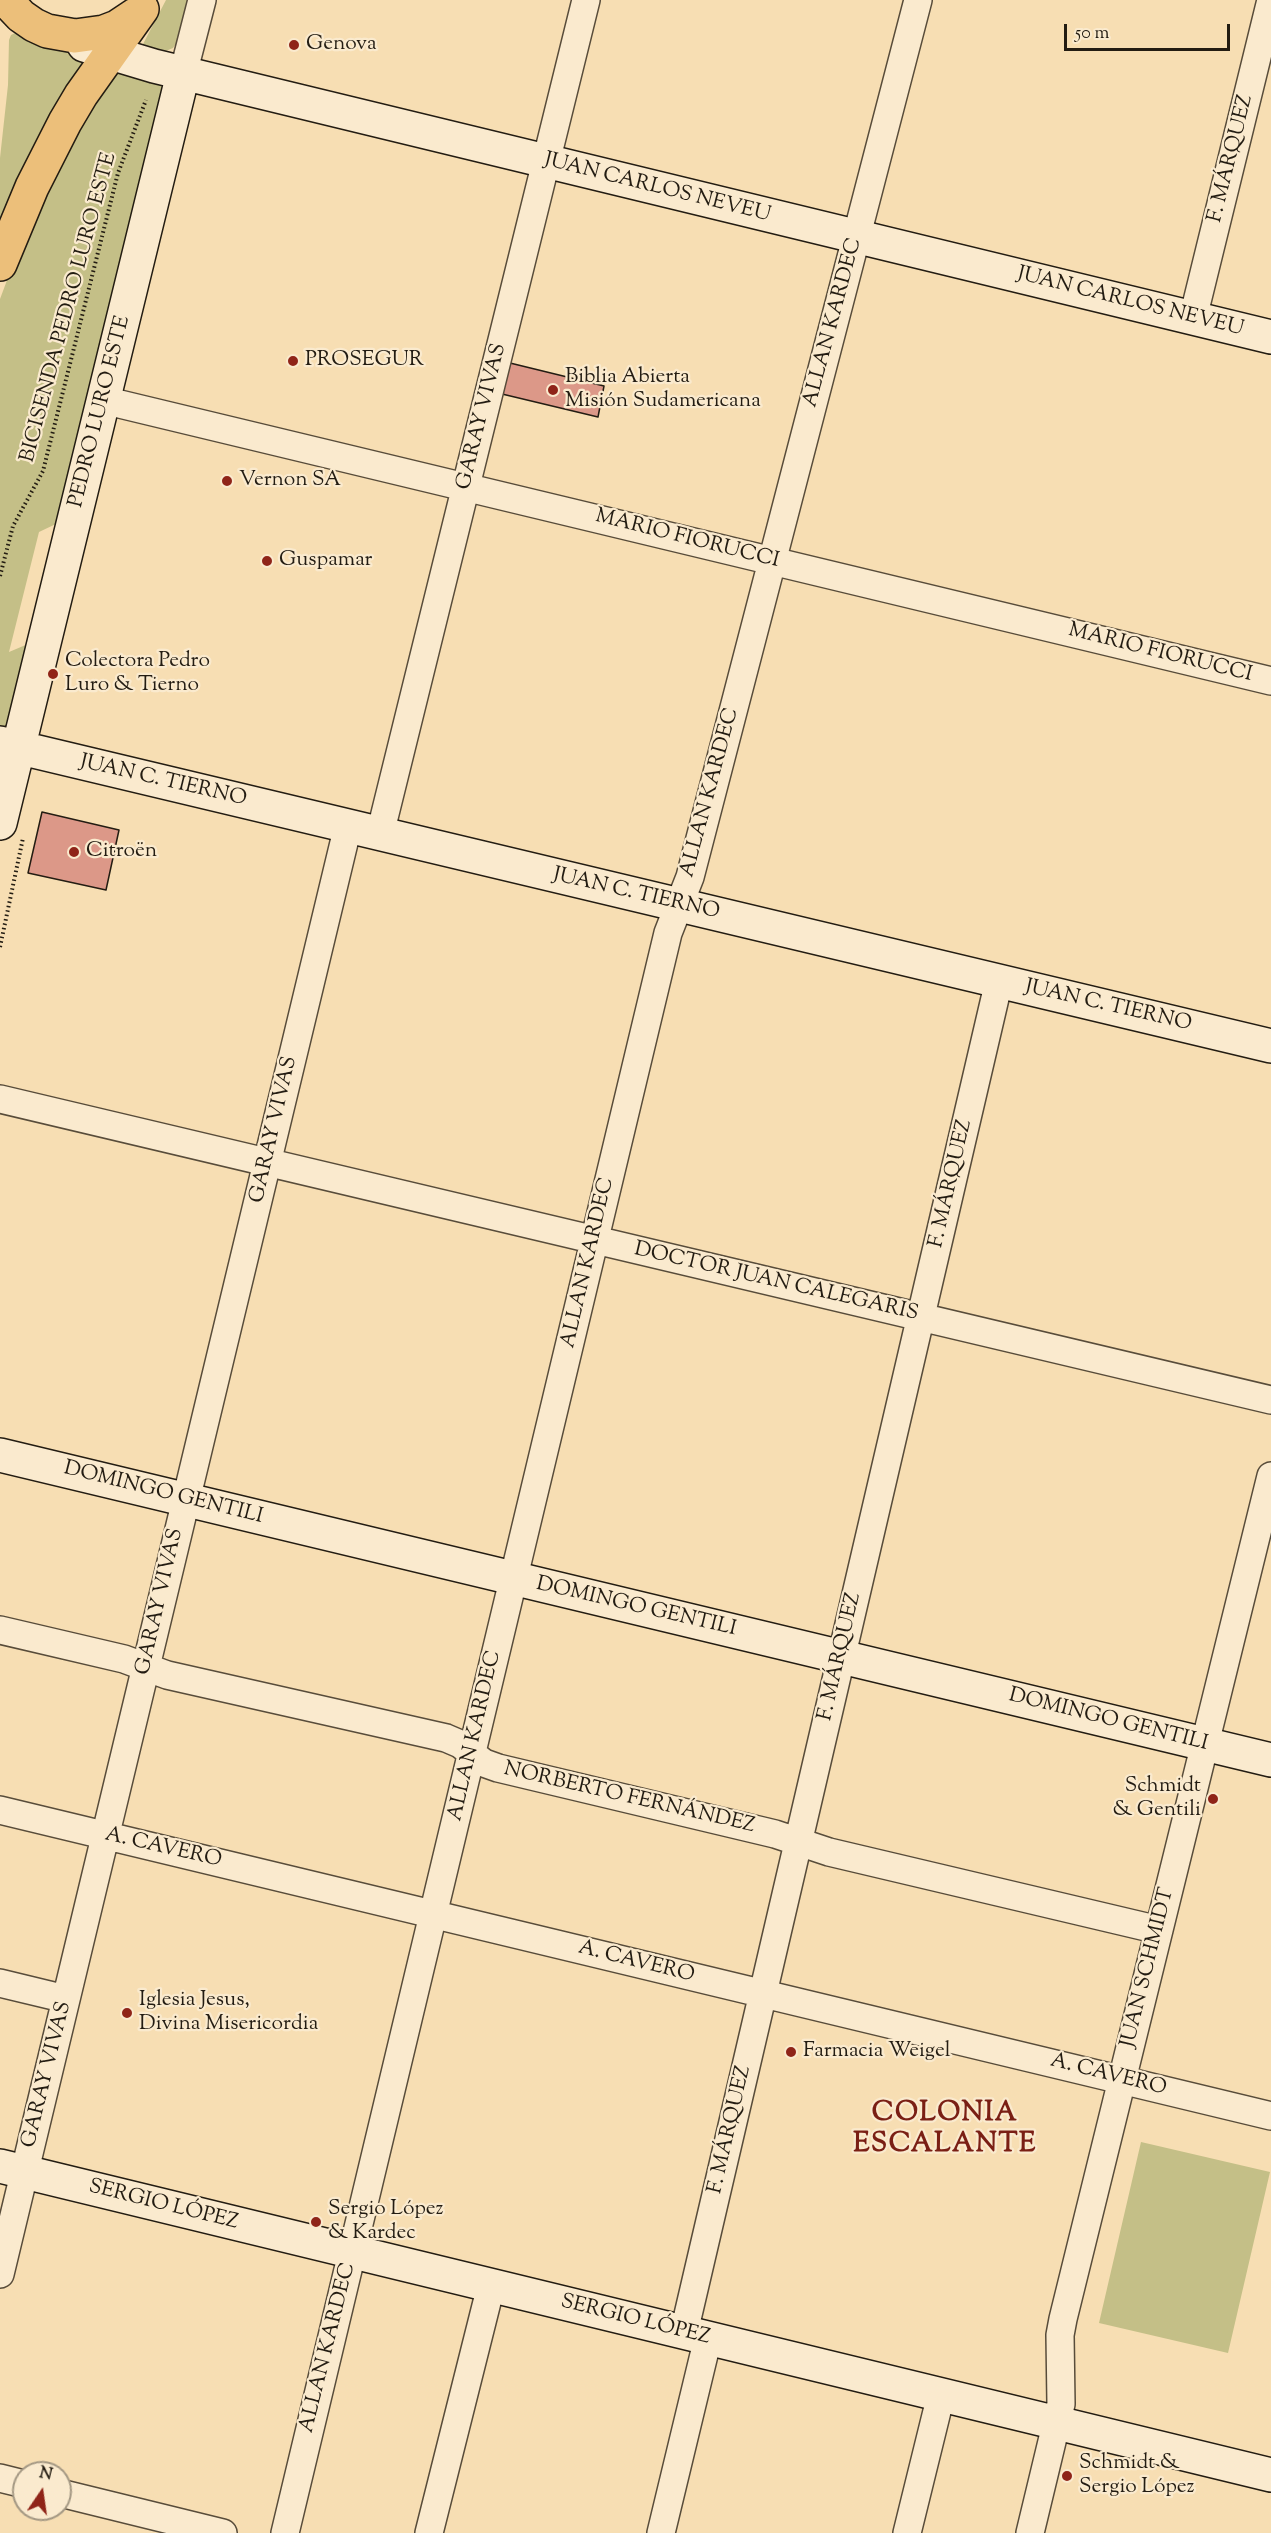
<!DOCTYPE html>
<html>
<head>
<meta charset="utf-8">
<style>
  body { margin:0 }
  #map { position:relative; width:1271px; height:2533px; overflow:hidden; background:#f7deb3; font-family:"Sorts Mill Goudy",serif }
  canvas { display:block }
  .north { position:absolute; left:12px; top:2461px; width:60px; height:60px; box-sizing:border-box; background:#faeace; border:2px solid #a49883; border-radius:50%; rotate:13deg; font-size:16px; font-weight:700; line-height:24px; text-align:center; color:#231c12 }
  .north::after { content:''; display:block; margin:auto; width:21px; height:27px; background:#8f2418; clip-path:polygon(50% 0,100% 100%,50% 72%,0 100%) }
  .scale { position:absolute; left:1064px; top:24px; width:166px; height:27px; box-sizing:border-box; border:3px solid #231c12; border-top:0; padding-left:8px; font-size:18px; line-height:21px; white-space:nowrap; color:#231c12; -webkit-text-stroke:4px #faeace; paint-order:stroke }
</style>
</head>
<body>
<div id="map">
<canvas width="1271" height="2533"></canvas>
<div class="north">N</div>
<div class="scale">50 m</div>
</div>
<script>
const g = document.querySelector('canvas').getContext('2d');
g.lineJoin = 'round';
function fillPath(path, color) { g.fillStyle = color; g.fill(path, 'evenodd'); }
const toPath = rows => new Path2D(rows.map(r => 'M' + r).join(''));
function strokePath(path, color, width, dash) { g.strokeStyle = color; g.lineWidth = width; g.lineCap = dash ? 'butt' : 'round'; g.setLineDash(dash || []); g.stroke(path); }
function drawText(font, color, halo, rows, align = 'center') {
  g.font = font + ' "Sorts Mill Goudy",serif'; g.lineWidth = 4.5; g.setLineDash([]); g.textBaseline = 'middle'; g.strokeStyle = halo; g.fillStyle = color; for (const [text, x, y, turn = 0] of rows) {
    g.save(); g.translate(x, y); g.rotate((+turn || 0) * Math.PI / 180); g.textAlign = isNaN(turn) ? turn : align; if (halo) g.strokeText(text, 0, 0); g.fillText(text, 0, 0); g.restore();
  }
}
const green = toPath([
  [166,0,189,0,178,41,173,48,161,53,142,46],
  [17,32,38,45,81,55,85,61,0,226,0,158,8,85,9,40,11,35],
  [120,73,163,85,165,88,58,523,39,532,9,652,28,644,7,728,0,731,0,299,22,240,84,113,115,75],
  [1141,2142,1270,2172,1228,2353,1099,2323]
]);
const building = toPath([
  [510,363,604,386,598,417,502,394,510,363],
  [42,812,119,830,106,890,28,873,42,812]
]);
const path = toPath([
  [0,576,13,526,43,471,118,173,146,100],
  [0,947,23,838]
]);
const street = toPath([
  [183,74,202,0],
  [1193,318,1271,0],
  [103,400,1271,681],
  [380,834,586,0],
  [0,1099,1271,1400],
  [0,1630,124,1659,167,1675,446,1738,460,1744,484,1763,498,1768,775,1834,829,1852,1159,1930],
  [0,1810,1271,2116],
  [0,1983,66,1999],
  [0,2274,348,826],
  [684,2332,999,981],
  [0,2478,24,2484],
  [60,2493,223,2533],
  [285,2533,668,933,690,877,918,0],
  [429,2533,491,2286],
  [661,2533,708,2338],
  [907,2533,941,2395],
  [1030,2533,1061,2404,1060,2335,1063,2319,1271,1476]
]);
const secondary = toPath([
  [84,45,154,66,1271,337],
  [0,743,1271,1046],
  [0,823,183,74],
  [0,1455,1271,1760],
  [0,2166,1271,2475]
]);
const primary = toPath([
  [6,0,21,16,34,25,47,31,75,36,104,32,117,27,135,15],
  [0,264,32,187,65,122,81,95,142,9]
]);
const markers = [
  [294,45,6,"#8f2418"],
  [293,361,6,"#8f2418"],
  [553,390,6,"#8f2418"],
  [227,481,6,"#8f2418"],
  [267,561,6,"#8f2418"],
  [53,674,6,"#8f2418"],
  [74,852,6,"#8f2418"],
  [1213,1799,6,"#8f2418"],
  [127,2013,6,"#8f2418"],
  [791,2052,6,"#8f2418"],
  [316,2222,6,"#8f2418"],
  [1067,2476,6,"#8f2418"]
];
const poiNames = [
  ["Genova",306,45],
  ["PROSEGUR",305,361],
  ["Biblia Abierta",565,378],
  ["Misión Sudamericana",565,402],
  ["Vernon SA",239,481],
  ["Guspamar",279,561],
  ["Colectora Pedro",65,662],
  ["Luro & Tierno",65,686],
  ["Citroën",86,852],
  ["Schmidt",1201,1787,"right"],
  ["& Gentili",1201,1811,"right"],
  ["Iglesia Jesus,",139,2001],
  ["Divina Misericordia",139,2025],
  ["Farmacia Weigel",803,2052],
  ["Sergio López",328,2210],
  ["& Kardec",328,2234],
  ["Schmidt &",1079,2464],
  ["Sergio López",1079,2488]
];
const streetNames = [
  ["F. MÁRQUEZ",1232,159,-76],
  ["JUAN CARLOS NEVEU",657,189,14],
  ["JUAN CARLOS NEVEU",1130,303,14],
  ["BICISENDA PEDRO LURO ESTE",70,308,-75],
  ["ALLAN KARDEC",834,323,-75],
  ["PEDRO LURO ESTE",101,412,-76],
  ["GARAY VIVAS",483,417,-76],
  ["MARIO FIORUCCI",687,540,14],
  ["MARIO FIORUCCI",1160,654,14],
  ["JUAN C. TIERNO",163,782,13],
  ["ALLAN KARDEC",711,793,-75],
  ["JUAN C. TIERNO",636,895,13],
  ["JUAN C. TIERNO",1108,1007,13],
  ["GARAY VIVAS",275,1130,-77],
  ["F. MÁRQUEZ",952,1184,-77],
  ["ALLAN KARDEC",589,1263,-77],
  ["DOCTOR JUAN CALEGARIS",776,1283,13],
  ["DOMINGO GENTILI",163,1494,14],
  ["GARAY VIVAS",161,1602,-77],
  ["DOMINGO GENTILI",636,1608,13],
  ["F. MÁRQUEZ",841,1657,-77],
  ["DOMINGO GENTILI",1108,1721,14],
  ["ALLAN KARDEC",476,1736,-77],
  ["NORBERTO FERNÁNDEZ",629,1799,13],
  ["A. CAVERO",163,1849,13],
  ["A. CAVERO",636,1963,14],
  ["JUAN SCHMIDT",1149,1968,-76],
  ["GARAY VIVAS",48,2075,-76],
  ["A. CAVERO",1108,2076,14],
  ["F. MÁRQUEZ",731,2130,-77],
  ["SERGIO LÓPEZ",163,2206,14],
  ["SERGIO LÓPEZ",635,2321,14],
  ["ALLAN KARDEC",329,2348,-76]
];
const districtNames = [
  ["COLONIA",945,2115],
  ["ESCALANTE",945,2146]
];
fillPath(green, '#c4bf87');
fillPath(building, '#dc9888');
strokePath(building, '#231c12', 1.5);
strokePath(street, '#584c3a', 30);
strokePath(secondary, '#231c12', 36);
strokePath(primary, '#231c12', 36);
strokePath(path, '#231c12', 4, [1.5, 3]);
strokePath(street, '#faeace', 27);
strokePath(secondary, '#faeace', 33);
strokePath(primary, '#ecbf7a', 33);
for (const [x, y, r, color] of markers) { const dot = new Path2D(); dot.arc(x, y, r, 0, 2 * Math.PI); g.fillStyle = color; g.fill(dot); strokePath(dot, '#faeace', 2); }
drawText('21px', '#231c12', '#faeace', poiNames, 'left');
drawText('21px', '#231c12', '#faeace', streetNames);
g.letterSpacing = '1.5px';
drawText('bold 27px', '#7a1f14', '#faeace', districtNames);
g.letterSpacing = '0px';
</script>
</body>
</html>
